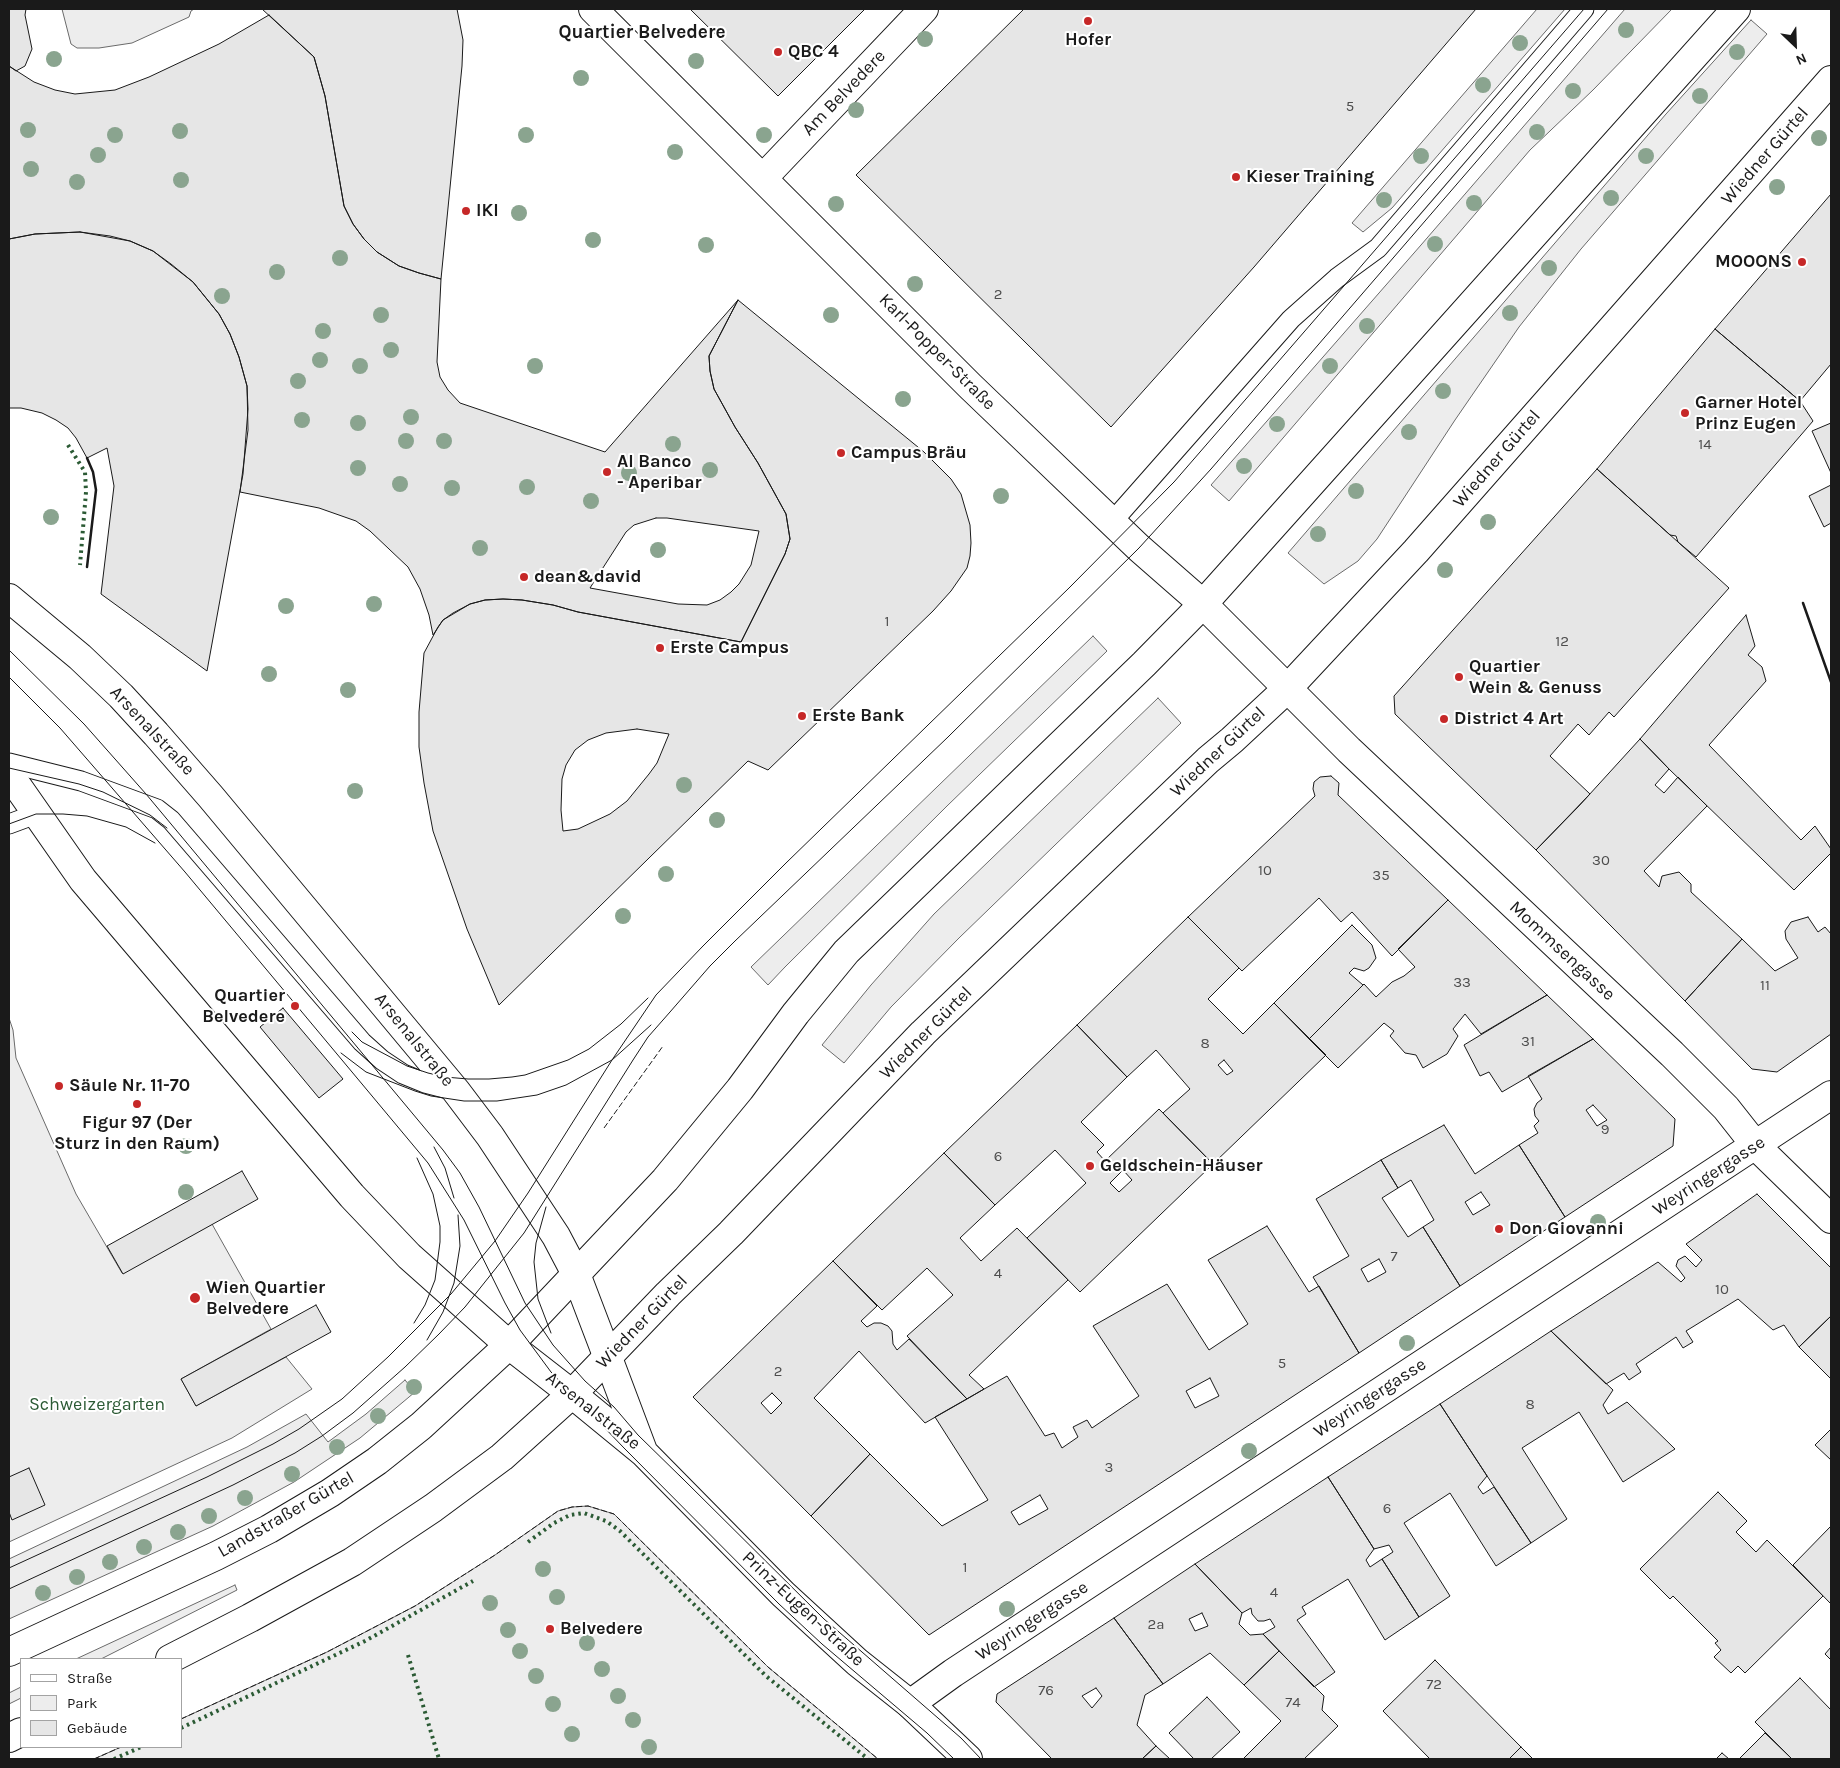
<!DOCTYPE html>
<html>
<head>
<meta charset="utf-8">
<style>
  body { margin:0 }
  #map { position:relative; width:1840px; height:1768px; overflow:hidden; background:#fff; font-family:Karla,sans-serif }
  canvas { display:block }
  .frame { position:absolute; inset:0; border:10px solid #1a1a1a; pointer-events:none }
  .legend { position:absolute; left:20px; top:1658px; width:162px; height:90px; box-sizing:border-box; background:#fff; border:1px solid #a3a3a3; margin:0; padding:6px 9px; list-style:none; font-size:15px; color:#1a1a1a }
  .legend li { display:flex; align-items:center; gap:10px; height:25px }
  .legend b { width:25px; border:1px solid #a3a3a3 }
  .north { position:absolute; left:1770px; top:20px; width:50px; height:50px; -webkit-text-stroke:4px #fff; paint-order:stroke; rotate:156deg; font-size:14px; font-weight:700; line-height:20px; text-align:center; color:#1a1a1a }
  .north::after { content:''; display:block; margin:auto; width:18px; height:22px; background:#1a1a1a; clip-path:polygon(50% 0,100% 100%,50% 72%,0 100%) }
</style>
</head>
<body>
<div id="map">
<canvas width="1840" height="1768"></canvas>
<div class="frame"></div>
<ul class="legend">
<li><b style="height:6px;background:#fff"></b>Straße</li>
<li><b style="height:14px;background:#ededed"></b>Park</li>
<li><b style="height:14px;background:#e6e6e6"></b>Gebäude</li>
</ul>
<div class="north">N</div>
</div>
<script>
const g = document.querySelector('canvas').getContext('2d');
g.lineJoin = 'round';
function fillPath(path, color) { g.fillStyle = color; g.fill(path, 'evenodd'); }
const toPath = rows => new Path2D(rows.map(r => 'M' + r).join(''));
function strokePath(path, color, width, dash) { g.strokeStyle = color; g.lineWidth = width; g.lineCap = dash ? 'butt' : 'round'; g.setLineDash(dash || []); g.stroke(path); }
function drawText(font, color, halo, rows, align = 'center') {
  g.font = font + ' Karla,sans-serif'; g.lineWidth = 4; g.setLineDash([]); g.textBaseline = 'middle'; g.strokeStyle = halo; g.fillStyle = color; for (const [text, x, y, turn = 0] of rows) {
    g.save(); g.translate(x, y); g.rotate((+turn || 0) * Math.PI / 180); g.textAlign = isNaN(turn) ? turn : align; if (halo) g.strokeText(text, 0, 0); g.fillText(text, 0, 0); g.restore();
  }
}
const green = toPath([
  [62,9,194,9,191,11,189,17,132,43,99,48,77,48,71,44,62,9],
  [1537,9,1565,9,1392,208,1363,232,1352,223,1537,9],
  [1625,9,1672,9,1593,90,1530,150,1229,501,1211,485,1421,245,1625,9],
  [1751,20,1767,34,1581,249,1519,327,1455,420,1377,539,1358,561,1324,584,1288,553,1666,114,1751,20],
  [1093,636,1107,651,947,806,785,967,768,985,751,967,1093,636],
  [1158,698,1181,723,959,938,891,1007,844,1063,822,1045,871,985,934,914,1158,698],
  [9,1018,13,1030,16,1058,76,1194,122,1273,212,1224,271,1329,181,1379,196,1406,286,1357,312,1389,232,1438,9,1542,9,1018],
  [405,1380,415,1392,360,1438,294,1482,213,1526,9,1619,9,1559,247,1447,306,1414,328,1442,366,1414,405,1380],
  [588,1506,614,1514,768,1667,878,1759,94,1759,121,1747,181,1747,181,1719,327,1652,415,1606,495,1555,558,1511,572,1507,588,1506],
  [235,1585,237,1590,101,1659,76,1659,235,1585],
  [21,1687,21,1698,9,1704,9,1693,21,1687]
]);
const building = toPath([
  [9,9,26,9,25,15,32,49,25,66,16,71,9,66,9,9],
  [262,9,457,9,463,40,462,66,441,279,419,273,399,266,377,252,364,239,353,224,344,206,325,96,314,57,262,9],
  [690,9,865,9,778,96,690,9],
  [1024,9,1476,9,1254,267,1111,427,856,175,1024,9],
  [269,15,314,57,325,96,344,206,353,224,364,239,377,252,399,266,419,273,441,279,437,362,440,377,448,390,460,403,605,452,738,300,709,356,710,371,714,389,735,427,758,463,786,514,790,539,785,554,741,642,578,612,553,605,522,600,503,599,485,600,470,604,443,620,433,635,429,615,420,589,408,567,370,531,356,521,319,508,240,492,248,430,247,386,239,357,230,334,219,314,193,282,153,251,130,241,110,236,80,232,35,234,9,239,9,66,34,82,55,90,75,94,115,90,149,77,219,44,269,15],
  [656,518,667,518,759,531,751,565,739,584,731,592,720,600,707,605,678,604,590,588,626,532,634,525,656,518],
  [1831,194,1831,364,1800,401,1715,329,1831,194],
  [80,232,130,241,153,251,171,264,193,282,219,314,230,334,239,357,247,386,248,409,243,474,207,671,101,594,114,486,107,448,87,458,76,438,68,428,56,420,42,413,21,408,9,408,9,239,35,234,80,232],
  [738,300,924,452,951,479,961,494,970,525,971,543,970,556,967,568,951,591,933,611,768,770,748,761,499,1005,467,929,433,831,424,783,419,747,419,712,424,653,438,627,443,620,453,613,470,604,485,600,503,599,522,600,553,605,578,612,741,642,785,554,790,539,786,514,758,463,735,427,714,389,710,371,709,356,738,300],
  [637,729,669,734,657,763,649,774,627,801,610,814,578,829,563,831,561,810,562,779,566,765,575,750,588,740,606,733,637,729],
  [1715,329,1800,401,1813,421,1696,557,1678,542,1676,536,1670,535,1597,469,1715,329],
  [1831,423,1831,473,1812,431,1831,423],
  [1597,469,1729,588,1614,717,1609,712,1589,735,1578,724,1550,756,1590,794,1536,850,1395,714,1394,696,1597,469],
  [1831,485,1831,523,1824,527,1809,496,1831,485],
  [1746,615,1755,646,1748,655,1762,667,1766,681,1709,745,1801,840,1815,826,1831,849,1831,853,1794,890,1669,769,1640,739,1746,615],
  [1640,739,1669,769,1655,785,1664,793,1678,777,1707,806,1644,871,1659,887,1662,876,1679,872,1691,884,1691,892,1742,939,1685,1001,1536,850,1578,807,1640,739],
  [1331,776,1339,783,1338,795,1448,900,1392,956,1352,912,1341,922,1319,898,1242,971,1188,917,1315,796,1313,789,1314,782,1320,777,1331,776],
  [1448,900,1547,995,1481,1034,1465,1014,1453,1029,1458,1036,1447,1054,1423,1068,1416,1055,1405,1053,1390,1036,1394,1031,1384,1023,1338,1068,1309,1039,1364,984,1376,997,1392,982,1404,976,1415,967,1398,949,1448,900],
  [1188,917,1239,968,1208,999,1243,1034,1274,1003,1326,1055,1213,1164,1163,1113,1190,1089,1156,1050,1127,1077,1077,1025,1188,917],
  [1224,1060,1233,1071,1227,1075,1218,1065,1224,1060],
  [1808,917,1818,932,1825,927,1831,934,1831,1034,1777,1072,1752,1069,1685,1001,1742,939,1775,971,1798,958,1786,939,1785,931,1791,922,1808,917],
  [1352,925,1372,945,1376,958,1369,968,1364,971,1354,968,1349,973,1363,985,1309,1039,1274,1003,1352,925],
  [1547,995,1593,1039,1502,1092,1489,1072,1480,1076,1464,1045,1547,995],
  [283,1008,343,1079,319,1098,260,1027,283,1008],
  [1077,1025,1127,1077,1081,1122,1104,1145,1097,1152,1105,1161,1159,1109,1213,1164,1080,1292,1027,1238,1086,1183,1055,1150,995,1205,944,1153,1077,1025],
  [1123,1170,1132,1180,1119,1192,1110,1183,1123,1170],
  [1593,1039,1675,1119,1673,1146,1565,1217,1519,1145,1538,1133,1534,1126,1539,1121,1535,1116,1534,1109,1537,1103,1542,1099,1528,1076,1593,1039],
  [1593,1105,1607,1120,1597,1126,1586,1110,1593,1105],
  [1444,1125,1475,1174,1519,1145,1565,1217,1460,1286,1423,1227,1434,1220,1411,1180,1398,1188,1381,1160,1444,1125],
  [1481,1192,1490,1205,1473,1215,1465,1202,1481,1192],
  [944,1153,995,1205,960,1238,981,1261,1017,1228,1068,1280,969,1375,984,1389,967,1399,907,1336,953,1295,927,1268,882,1310,833,1261,944,1153],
  [1381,1160,1398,1188,1382,1198,1408,1237,1423,1227,1460,1286,1359,1353,1313,1277,1349,1256,1316,1199,1381,1160],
  [1379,1259,1386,1272,1368,1282,1361,1269,1379,1259],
  [242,1171,258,1199,123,1274,107,1246,242,1171],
  [1757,1194,1831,1268,1831,1316,1799,1347,1784,1325,1773,1330,1738,1299,1686,1331,1693,1342,1683,1348,1676,1337,1636,1364,1641,1372,1629,1380,1624,1373,1606,1384,1551,1331,1658,1262,1681,1282,1685,1278,1676,1266,1678,1260,1685,1256,1696,1267,1702,1260,1686,1244,1757,1194],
  [1267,1226,1309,1292,1319,1286,1359,1353,929,1635,811,1516,870,1454,942,1526,988,1500,935,1417,1007,1376,1045,1436,1054,1433,1062,1448,1078,1437,1073,1427,1087,1420,1092,1428,1139,1396,1093,1326,1167,1284,1209,1350,1248,1324,1208,1260,1267,1226],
  [1210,1378,1219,1396,1195,1408,1186,1391,1210,1378],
  [1040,1495,1048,1509,1019,1525,1011,1512,1040,1495],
  [833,1261,877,1306,861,1321,867,1327,874,1323,881,1323,888,1326,892,1331,893,1344,897,1350,909,1339,967,1399,925,1423,859,1351,814,1398,870,1454,811,1516,693,1397,833,1261],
  [772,1393,782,1403,771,1414,761,1403,772,1393],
  [316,1305,331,1332,196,1406,181,1379,316,1305],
  [1831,1316,1831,1379,1799,1347,1831,1316],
  [1551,1331,1613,1390,1603,1405,1608,1414,1627,1402,1675,1449,1623,1482,1579,1412,1522,1448,1567,1519,1531,1543,1440,1404,1551,1331],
  [1440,1404,1487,1476,1478,1487,1483,1494,1494,1487,1531,1543,1496,1566,1450,1493,1404,1523,1450,1596,1419,1617,1382,1559,1393,1552,1389,1545,1374,1549,1328,1477,1440,1404],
  [1831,1429,1831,1460,1815,1445,1831,1429],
  [29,1468,45,1505,12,1520,9,1512,9,1477,29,1468],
  [1328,1477,1374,1549,1366,1560,1370,1567,1382,1559,1419,1617,1385,1640,1348,1579,1302,1607,1306,1614,1297,1620,1335,1672,1314,1687,1263,1634,1275,1627,1270,1619,1264,1621,1258,1621,1252,1614,1251,1608,1242,1613,1195,1564,1328,1477],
  [1718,1492,1747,1521,1736,1532,1756,1552,1767,1540,1823,1596,1745,1673,1738,1666,1731,1673,1714,1657,1721,1650,1715,1643,1718,1641,1673,1596,1670,1599,1640,1569,1718,1492],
  [1831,1526,1831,1604,1793,1565,1831,1526],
  [1195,1564,1242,1613,1239,1624,1250,1635,1263,1634,1279,1651,1244,1685,1210,1653,1163,1684,1114,1618,1195,1564],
  [1202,1613,1208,1626,1195,1631,1189,1619,1202,1613],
  [1114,1618,1163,1684,1145,1695,1137,1725,1156,1746,1142,1759,1052,1759,996,1702,997,1694,1114,1618],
  [1096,1688,1102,1696,1092,1708,1082,1696,1096,1688],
  [1831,1647,1831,1660,1825,1654,1831,1647],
  [1279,1651,1324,1696,1322,1710,1338,1726,1304,1759,1243,1759,1281,1721,1244,1685,1279,1651],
  [1435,1660,1521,1747,1509,1759,1430,1759,1383,1711,1435,1660],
  [1800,1678,1831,1710,1831,1759,1792,1759,1755,1722,1800,1678],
  [1207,1697,1240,1732,1211,1759,1194,1759,1169,1733,1207,1697],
  [1765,1733,1792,1759,1739,1759,1765,1733],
  [1156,1746,1170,1759,1142,1759,1156,1746],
  [1521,1747,1533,1759,1509,1759,1521,1747],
  [1722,1753,1729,1759,1716,1759,1722,1753]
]);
const service = toPath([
  [1112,522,1291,319,1337,278,1378,248,1584,9],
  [9,763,81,781,157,809,171,820,362,1042,382,1060,403,1074,425,1083,456,1091],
  [9,824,36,814]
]);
const pedestrian = toPath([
  [763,178,924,9]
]);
const minor = toPath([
  [593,9,970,386,1139,548,1203,604,1349,750,1672,1054,1726,1108,1756,1146,1831,1219],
  [910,1704,953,1673,1831,1095]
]);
const tertiary = toPath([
  [608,1358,643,1451],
  [572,1394,644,1453,783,1594,857,1662,910,1704,968,1759]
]);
const secondary = toPath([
  [9,598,80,657,121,696,156,734,211,797,456,1091,490,1136,556,1236,576,1274,608,1358],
  [9,774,83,880,352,1196,409,1256,509,1345,572,1394]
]);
const primary = toPath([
  [9,1652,216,1556,269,1529,330,1493,377,1461,421,1426,509,1345,665,1180,740,1089,796,1013,846,952,1144,664,1203,604,1736,9],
  [170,1659,250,1618,352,1562,433,1508,502,1457,572,1394,668,1294,731,1233,923,1033,1208,760,1232,740,1288,688,1416,551,1831,80],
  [9,1738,21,1732]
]);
const tram = toPath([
  [9,650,84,724,146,794,443,1150,460,1173,479,1207,525,1303,553,1345,585,1381,614,1407,638,1435,684,1480],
  [9,677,60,728,185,872,428,1163,464,1220,505,1303,520,1330,551,1372,624,1448,779,1604,822,1644,927,1733,954,1759],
  [9,768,79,784,103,792,150,815,167,828],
  [9,824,36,814,63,814,87,816,126,827,155,843],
  [352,1032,362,1042,394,1059,407,1066,428,1073,445,1077,468,1079,489,1079,512,1077,525,1075,568,1060,589,1049,621,1024,648,998],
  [341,1053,366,1072,415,1091,431,1096,464,1101,497,1101,537,1095,566,1085,612,1060,651,1025],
  [434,1147,445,1168,454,1198],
  [546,1207,536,1243,534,1262,538,1299,551,1333],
  [414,1323,425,1305,435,1280,440,1242,440,1226,433,1194,417,1158],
  [427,1340,443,1312,454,1283,460,1246,458,1215],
  [679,1475,824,1619,961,1738,981,1759],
  [9,1568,207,1477,273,1444,299,1429,342,1399,388,1357,451,1294,495,1241,528,1193,612,1060,656,995,703,946,786,863,1069,588,1174,482,1584,9],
  [9,1589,233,1485,295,1453,322,1436,353,1413,405,1367,439,1334,465,1307,524,1233,633,1060,648,1037,670,1012,710,966,735,941,948,737,1139,548,1211,469,1608,9]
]);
const hedge = toPath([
  [68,445,85,472,86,492,80,565],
  [528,1542,554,1523,570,1515,584,1513,606,1521,620,1531,766,1676,868,1759],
  [408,1655,439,1759],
  [181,1728,365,1641,473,1581],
  [114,1759,141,1747]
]);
const fence = toPath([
  [604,1128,663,1046],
  [181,1719,327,1652,415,1606,495,1555,558,1511,572,1507,588,1506,614,1514,768,1667,878,1759],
  [94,1759,121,1747]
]);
const wall = toPath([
  [87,567,96,490,93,472,87,458],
  [1803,603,1831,682]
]);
const trees = [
  [1626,30],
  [925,39],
  [1520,43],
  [1737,52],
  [54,59],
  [696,61],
  [581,78],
  [1483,85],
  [1573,91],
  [1700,96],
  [856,110],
  [28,130],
  [180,131],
  [1537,132],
  [115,135],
  [526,135],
  [764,135],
  [1819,138],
  [675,152],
  [98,155],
  [1421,156],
  [1646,156],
  [31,169],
  [181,180],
  [77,182],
  [1777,187],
  [1611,198],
  [1384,200],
  [1474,203],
  [836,204],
  [519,213],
  [593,240],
  [1435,244],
  [706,245],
  [340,258],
  [1549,268],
  [277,272],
  [915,284],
  [222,296],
  [1510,313],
  [381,315],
  [831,315],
  [1367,326],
  [323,331],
  [391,350],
  [320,360],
  [360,366],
  [535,366],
  [1330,366],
  [298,381],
  [1443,391],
  [903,399],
  [411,417],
  [302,420],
  [358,423],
  [1277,424],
  [1409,432],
  [406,441],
  [444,441],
  [673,444],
  [1244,466],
  [358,468],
  [710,470],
  [629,473],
  [400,484],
  [527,487],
  [452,488],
  [1356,491],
  [1001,496],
  [591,501],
  [51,517],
  [1488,522],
  [1318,534],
  [480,548],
  [658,550],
  [1445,570],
  [374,604],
  [286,606],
  [269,674],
  [348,690],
  [684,785],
  [355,791],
  [717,820],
  [666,874],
  [623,916],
  [186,1146],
  [186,1192],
  [1598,1222],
  [1407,1343],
  [414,1387],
  [378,1416],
  [337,1447],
  [1249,1451],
  [292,1474],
  [245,1498],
  [209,1516],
  [178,1532],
  [144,1547],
  [110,1562],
  [543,1569],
  [77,1577],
  [43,1593],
  [557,1597],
  [490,1603],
  [1007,1609],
  [508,1630],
  [587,1643],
  [520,1651],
  [602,1669],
  [536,1676],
  [618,1696],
  [553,1704],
  [633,1720],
  [572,1734],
  [649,1747]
];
const markers = [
  [1088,21,5,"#c62828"],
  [778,52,5,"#c62828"],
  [1236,177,5,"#c62828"],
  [466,211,5,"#c62828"],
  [1802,262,5,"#c62828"],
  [1685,413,5,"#c62828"],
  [841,453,5,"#c62828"],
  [607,472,5,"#c62828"],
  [524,577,5,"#c62828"],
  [660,648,5,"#c62828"],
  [1459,677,5,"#c62828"],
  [802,716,5,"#c62828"],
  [1444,719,5,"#c62828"],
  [295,1006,5,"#c62828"],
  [59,1086,5,"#c62828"],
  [137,1104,5,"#c62828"],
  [1090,1166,5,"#c62828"],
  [1499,1229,5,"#c62828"],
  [195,1298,6,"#c62828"],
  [550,1629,5,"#c62828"]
];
const numberNames = [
  ["5",1350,107],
  ["2",998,295],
  ["14",1705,445],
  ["1",887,622],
  ["12",1562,642],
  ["30",1601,861],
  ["10",1265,871],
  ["35",1381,876],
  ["33",1462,983],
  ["11",1765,986],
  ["31",1528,1042],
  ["8",1205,1044],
  ["9",1605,1130],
  ["6",998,1157],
  ["7",1394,1257],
  ["4",998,1274],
  ["10",1722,1290],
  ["5",1282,1364],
  ["2",778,1372],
  ["8",1530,1405],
  ["3",1109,1468],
  ["6",1387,1509],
  ["1",965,1568],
  ["4",1274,1593],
  ["2a",1156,1625],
  ["72",1434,1685],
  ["76",1046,1691],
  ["74",1293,1703]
];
const poiNames = [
  ["Hofer",1088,40,"center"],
  ["QBC 4",788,52],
  ["Kieser Training",1246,177],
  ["IKI",476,211],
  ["MOOONS",1792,262,"right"],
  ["Garner Hotel",1695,403],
  ["Prinz Eugen",1695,424],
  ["Campus Bräu",851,453],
  ["Al Banco",617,462],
  ["- Aperibar",617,483],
  ["dean&david",534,577],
  ["Erste Campus",670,648],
  ["Quartier",1469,667],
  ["Wein & Genuss",1469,688],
  ["Erste Bank",812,716],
  ["District 4 Art",1454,719],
  ["Quartier",285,996,"right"],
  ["Belvedere",285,1017,"right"],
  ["Säule Nr. 11-70",69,1086],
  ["Figur 97 (Der",137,1123,"center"],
  ["Sturz in den Raum)",137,1144,"center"],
  ["Geldschein-Häuser",1100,1166],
  ["Don Giovanni",1509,1229],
  ["Wien Quartier",206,1288],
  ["Belvedere",206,1309],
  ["Belvedere",560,1629]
];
const streetNames = [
  ["Am Belvedere",844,93,-46],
  ["Wiedner Gürtel",1765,156,-49],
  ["Karl-Popper-Straße",937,352,45],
  ["Wiedner Gürtel",1497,459,-49],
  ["Arsenalstraße",152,731,47],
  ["Wiedner Gürtel",1218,752,-43],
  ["Mommsengasse",1562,951,43],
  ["Wiedner Gürtel",926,1033,-45],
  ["Arsenalstraße",414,1040,51],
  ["Weyringergasse",1709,1176,-33],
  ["Wiedner Gürtel",642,1322,-46],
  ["Weyringergasse",1370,1398,-33],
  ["Arsenalstraße",593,1411,38],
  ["Landstraßer Gürtel",286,1515,-30],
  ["Prinz-Eugen-Straße",803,1609,43],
  ["Weyringergasse",1032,1621,-33]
];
const parkNames = [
  ["Schweizergarten",97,1405]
];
const neighbourhoodNames = [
  ["Quartier Belvedere",642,33]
];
fillPath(green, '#ededed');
strokePath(green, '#6a6a6a', 1);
fillPath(building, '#e6e6e6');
strokePath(building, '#1a1a1a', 1);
strokePath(service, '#1a1a1a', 21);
strokePath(pedestrian, '#1a1a1a', 30);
strokePath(minor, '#1a1a1a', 30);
strokePath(tertiary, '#1a1a1a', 30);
strokePath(secondary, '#1a1a1a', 30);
strokePath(primary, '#1a1a1a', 30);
strokePath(service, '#fff', 19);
strokePath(pedestrian, '#fff', 28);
strokePath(minor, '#fff', 28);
strokePath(tertiary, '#fff', 28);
strokePath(secondary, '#fff', 28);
strokePath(primary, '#fff', 28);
strokePath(tram, '#1a1a1a', 1);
strokePath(hedge, '#2b5a34', 4, [2.5, 4]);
strokePath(fence, '#1a1a1a', 1, [6, 2.5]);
strokePath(wall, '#1a1a1a', 2.5);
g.fillStyle = '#8aa48f';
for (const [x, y] of trees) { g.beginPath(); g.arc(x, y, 8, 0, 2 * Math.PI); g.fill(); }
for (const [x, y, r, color] of markers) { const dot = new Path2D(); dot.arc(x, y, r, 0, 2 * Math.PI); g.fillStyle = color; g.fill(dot); strokePath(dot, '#fff', 2); }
drawText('15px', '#4d4d4d', null, numberNames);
drawText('bold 18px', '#1a1a1a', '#fff', poiNames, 'left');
drawText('18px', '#1a1a1a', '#fff', streetNames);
drawText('18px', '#2b5a34', '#fff', parkNames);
drawText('bold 19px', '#1a1a1a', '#fff', neighbourhoodNames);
</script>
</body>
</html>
